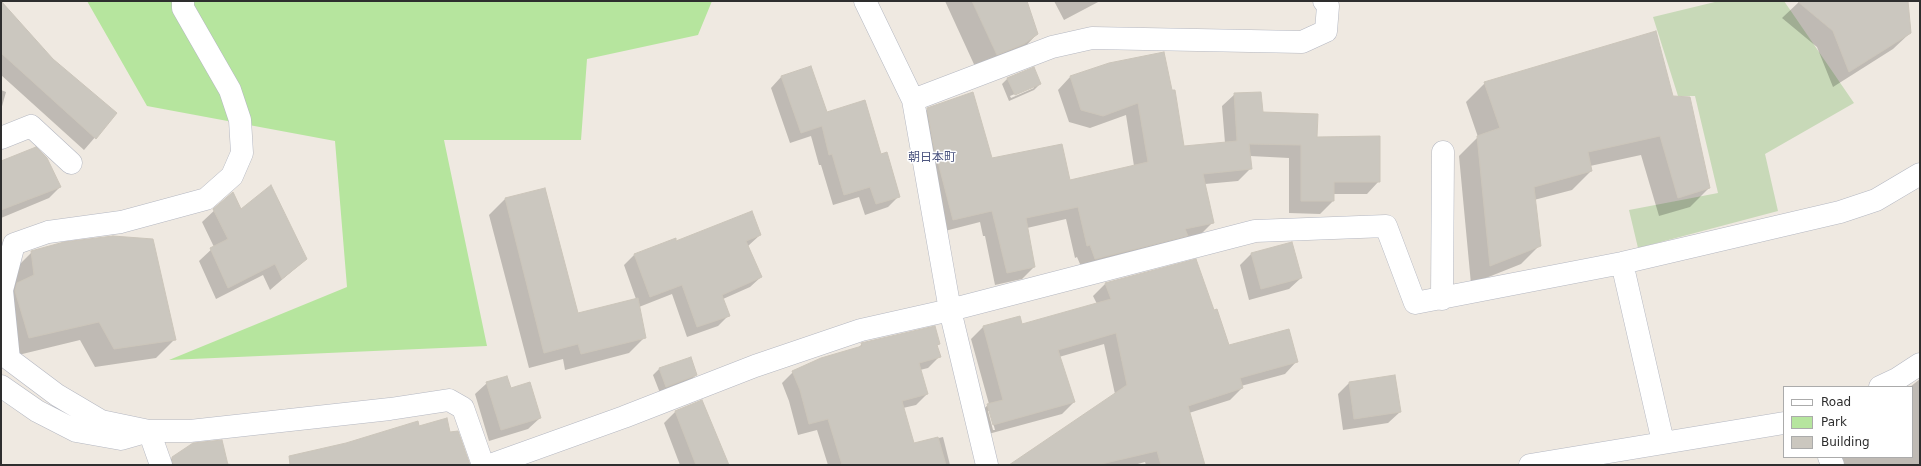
<!DOCTYPE html>
<html>
<head>
<meta charset="utf-8">
<style>
  body { margin:0 }
  #map { position:relative; width:1921px; height:466px; overflow:hidden; background:#efe9e1; font-family:"DejaVu Sans",sans-serif }
  canvas { display:block }
  .frame { position:absolute; inset:0; border:2px solid #2e2e2e; pointer-events:none }
  .legend { position:absolute; left:1783px; top:386px; width:130px; height:72px; box-sizing:border-box; background:#fff; border:1px solid #ababab; margin:0; padding:5px 7px; list-style:none; font-size:12px; color:#2e2e2e }
  .legend li { display:flex; align-items:center; gap:8px; height:20px }
  .legend b { width:20px; border:1px solid #ababab }
</style>
</head>
<body>
<div id="map">
<canvas width="1921" height="466"></canvas>
<div class="frame"></div>
<ul class="legend">
<li><b style="height:5px;background:#fff"></b>Road</li>
<li><b style="height:11px;background:#b6e59e"></b>Park</li>
<li><b style="height:11px;background:#cbc7bf"></b>Building</li>
</ul>
</div>
<script>
const g = document.querySelector('canvas').getContext('2d');
g.lineJoin = 'round';
function fillPath(path, color) { g.fillStyle = color; g.fill(path, 'evenodd'); }
const toPath = rows => new Path2D(rows.map(r => 'M' + r).join(''));
function strokePath(path, color, width, dash) { g.strokeStyle = color; g.lineWidth = width; g.lineCap = dash ? 'butt' : 'round'; g.setLineDash(dash || []); g.stroke(path); }
function drawText(font, color, halo, rows, align = 'center') {
  g.font = font + ' "DejaVu Sans","Noto Sans JP",sans-serif'; g.lineWidth = 3; g.setLineDash([]); g.textBaseline = 'middle'; g.strokeStyle = halo; g.fillStyle = color; for (const [text, x, y, turn = 0] of rows) {
    g.save(); g.translate(x, y); g.rotate((+turn || 0) * Math.PI / 180); g.textAlign = isNaN(turn) ? turn : align; if (halo) g.strokeText(text, 0, 0); g.fillText(text, 0, 0); g.restore();
  }
}
const green = toPath([
  [87,1,712,1,698,35,587,59,581,140,444,140,487,346,169,360,347,287,335,141,147,106]
]);
const cemetery = toPath([
  [1719,1,1784,1,1854,103,1765,154,1778,211,1638,248,1629,210,1718,193,1695,96,1678,96,1653,17]
]);
const shadow = toPath([
  [945,1,1025,1,1037,34,1019,53,978,73],
  [1054,1,1100,1,1064,20],
  [1800,1,1907,1,1910,33,1893,49,1833,87,1817,47,1782,18],
  [1,7,52,59,116,113,84,150,1,75],
  [1109,64,1184,147,1225,143,1222,106,1235,94,1262,113,1316,138,1379,181,1367,194,1333,194,1333,201,1320,214,1289,213,1289,158,1250,156,1251,168,1238,181,1205,184,1213,222,1200,235,1184,238,1174,248,1083,271,1077,257,1075,258,1066,219,1027,228,1034,267,1022,279,995,285,985,236,983,236,980,222,941,232,915,121,928,109,991,159,1069,181,1134,166,1126,115,1090,128,1069,122,1058,90,1070,77],
  [781,77,880,156,899,196,888,207,865,215,859,197,833,205,821,165,819,165,811,136,790,143,771,88],
  [1008,78,1040,84,1034,90,1009,101,1002,84],
  [1034,86,1034,88,1011,98,1010,96],
  [1485,83,1672,97,1709,188,1690,207,1659,216,1641,155,1590,166,1591,171,1572,190,1534,200,1540,245,1521,264,1471,284,1459,156,1478,137,1466,102],
  [1,90,6,92,1,110],
  [1,178,60,187,49,198,1,218],
  [545,189,577,314,636,299,624,265,634,255,676,242,760,235,748,246,761,277,750,287,723,299,728,316,718,326,687,337,672,294,639,307,645,337,629,353,565,370,563,359,529,368,489,215,505,199],
  [233,193,241,210,306,259,270,290,263,275,216,299,199,261,214,247,202,222],
  [32,252,175,339,156,358,95,367,80,340,10,357,1,300,14,287,13,271],
  [1252,253,1301,278,1289,289,1249,300,1240,265],
  [1195,260,1214,311,1229,346,1296,362,1285,374,1241,386,1242,388,1230,400,1189,413,1204,465,1146,465,1145,462,1134,465,1011,465,1115,394,1104,344,1059,357,1074,402,1062,414,981,436,976,416,989,404,971,339,983,327,1019,317,1021,325,1097,304,1093,296,1105,284],
  [988,411,990,411,995,430,993,430],
  [862,344,939,344,936,346,939,357,928,368,920,370,927,394,916,405,903,408,913,444,943,437,950,465,828,465,817,430,798,435,789,401,782,383,793,372,858,348],
  [659,369,696,375,690,381,660,393,653,375],
  [1395,376,1400,412,1388,423,1343,430,1338,394,1349,383],
  [1920,379,1920,465,1840,465,1835,457,1912,457,1912,387,1910,387],
  [487,383,510,389,540,418,528,429,489,441,475,394],
  [702,401,727,465,680,465,664,423,675,412],
  [172,458,231,464,231,465,165,465]
]);
const building = toPath([
  [1,1,53,59,117,113,96,139,1,53,1,1],
  [972,1,1027,1,1038,34,1024,44,997,55,972,1],
  [1797,1,1908,1,1911,33,1849,72,1833,31,1797,1],
  [1656,31,1673,96,1690,97,1710,188,1678,198,1660,136,1588,152,1592,171,1534,187,1541,246,1490,266,1477,136,1500,128,1484,82,1656,31],
  [1164,52,1172,90,1175,90,1184,146,1237,141,1234,93,1261,92,1263,112,1318,114,1317,137,1380,136,1380,182,1334,182,1334,201,1301,201,1301,145,1249,144,1252,169,1203,174,1214,223,1185,229,1188,236,1095,259,1090,245,1087,246,1078,207,1026,218,1035,267,1007,273,992,211,953,220,933,143,927,108,973,92,992,158,1062,144,1070,180,1148,162,1138,103,1103,116,1081,110,1070,76,1109,63,1164,52],
  [811,66,827,112,865,100,881,154,887,152,900,197,876,204,870,187,844,195,832,154,829,155,822,126,801,133,781,76,811,66],
  [1034,67,1041,84,1015,95,1007,78,1034,67],
  [36,147,47,158,61,187,1,210,1,161,36,147],
  [271,185,307,259,282,279,275,264,228,288,210,248,228,239,213,209,233,192,241,209,271,185],
  [545,188,578,313,638,298,646,338,581,354,578,344,544,353,505,198,545,188],
  [752,211,761,235,746,241,762,277,722,295,730,316,697,327,682,285,650,297,634,254,676,238,676,241,752,211],
  [113,236,153,239,176,340,114,349,99,322,29,338,15,291,17,283,34,275,31,251,64,242,113,236],
  [1292,242,1302,278,1261,289,1251,253,1292,242],
  [1196,259,1214,310,1217,309,1229,345,1289,329,1298,362,1240,378,1243,388,1188,406,1205,465,1161,465,1157,451,1097,465,1009,465,1127,385,1116,333,1058,350,1075,402,993,425,987,404,1003,400,983,326,1020,316,1022,324,1111,299,1105,283,1196,259],
  [935,326,940,344,937,345,941,357,919,363,928,394,902,401,914,443,938,437,946,465,842,465,828,419,809,424,800,390,792,371,821,358,862,346,861,343,935,326],
  [691,357,697,375,666,387,659,368,691,357],
  [1395,375,1401,412,1354,419,1349,382,1395,375],
  [507,376,511,388,530,382,541,418,501,430,486,382,507,376],
  [702,400,729,465,696,465,675,411,702,400],
  [447,418,450,432,458,431,470,465,290,465,289,456,346,443,418,421,419,426,447,418],
  [222,440,228,465,173,465,172,457,193,443,222,440]
]);
const minor = toPath([
  [183,1,183,8,230,90,240,120,242,153,232,176,206,199,121,222,48,232,14,244,2,290,9,359,57,395,101,421,149,431,190,431,390,409,449,400,463,408,483,465],
  [865,1,913,100,950,310,987,465],
  [913,100,1052,47,1092,38,1302,42,1326,31,1328,6,1324,1],
  [1,138,31,126,71,163],
  [1622,263,1663,442],
  [1442,299,1443,152],
  [1,386,37,411,76,431,121,439,149,431,161,465],
  [1880,387,1897,379,1920,364],
  [1829,457,1833,465],
  [490,465,624,417,755,366,861,330,950,310,1255,231,1386,226,1415,303,1622,263,1840,212,1876,200,1920,174],
  [1530,465,1784,423]
]);
const neighbourhoodNames = [
  ["朝日本町",932,158]
];
fillPath(green, '#b6e59e');
fillPath(cemetery, '#c8d9b8');
fillPath(shadow, '#0003');
fillPath(building, '#cbc7bf');
strokePath(building, '#cbc5ba', 1);
strokePath(minor, '#b4b7c1', 23);
strokePath(minor, '#fff', 22);
drawText('12px', '#4d5680', '#fff', neighbourhoodNames);
</script>
</body>
</html>
